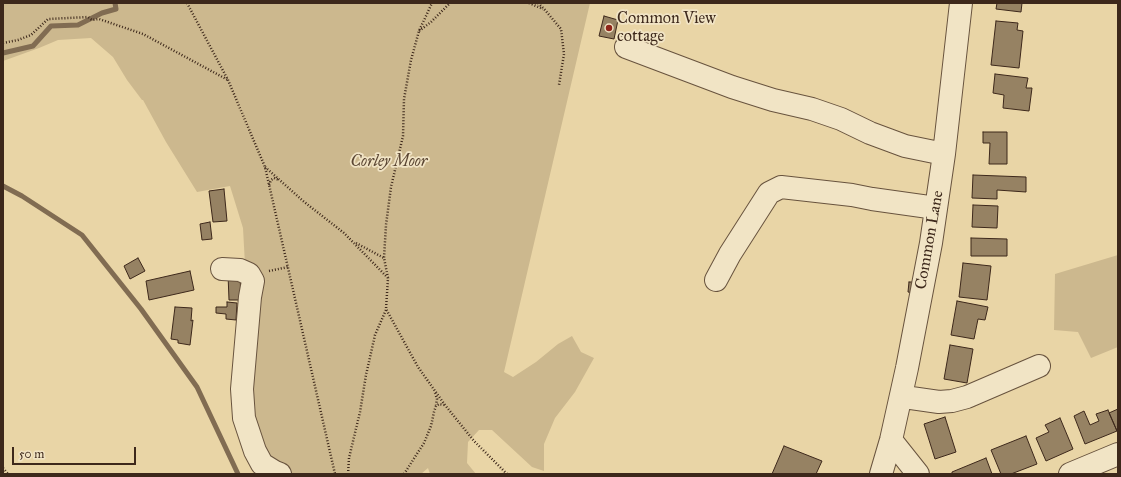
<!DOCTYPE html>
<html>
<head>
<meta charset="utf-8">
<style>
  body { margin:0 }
  #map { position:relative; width:1121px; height:477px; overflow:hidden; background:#e9d5a6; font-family:"IM FELL Great Primer",serif }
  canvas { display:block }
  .frame { position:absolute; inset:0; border:4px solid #3d281b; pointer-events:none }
  .scale { position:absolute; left:12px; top:447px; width:124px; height:18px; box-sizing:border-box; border:2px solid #3d281b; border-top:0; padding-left:5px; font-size:12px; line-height:14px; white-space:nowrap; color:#3d281b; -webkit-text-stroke:3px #f1e4c5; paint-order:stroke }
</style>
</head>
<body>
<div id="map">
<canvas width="1121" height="477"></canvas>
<div class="frame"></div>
<div class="scale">50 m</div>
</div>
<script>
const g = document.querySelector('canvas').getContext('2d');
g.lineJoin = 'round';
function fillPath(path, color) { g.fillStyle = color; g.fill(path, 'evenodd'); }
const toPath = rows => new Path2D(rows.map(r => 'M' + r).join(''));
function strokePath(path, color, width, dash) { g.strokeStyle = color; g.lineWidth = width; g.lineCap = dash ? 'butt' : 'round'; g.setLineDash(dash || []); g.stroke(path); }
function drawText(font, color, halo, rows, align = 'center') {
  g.font = font + ' "IM FELL Great Primer",serif'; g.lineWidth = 3.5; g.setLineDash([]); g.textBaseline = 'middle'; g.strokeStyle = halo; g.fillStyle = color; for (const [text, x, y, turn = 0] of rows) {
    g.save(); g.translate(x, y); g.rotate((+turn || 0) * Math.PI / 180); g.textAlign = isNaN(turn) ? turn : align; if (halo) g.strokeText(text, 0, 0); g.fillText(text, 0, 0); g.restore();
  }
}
const green = toPath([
  [3,3,590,3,504,372,513,377,536,362,558,344,572,336,581,352,594,358,575,392,555,418,544,444,544,471,532,467,492,430,479,430,468,442,467,463,476,474,430,474,428,468,421,474,256,474,248,453,246,283,243,228,230,186,197,192,166,142,143,100,142,100,127,80,113,57,91,38,58,40,39,48,3,61],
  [1118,255,1118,347,1091,358,1078,332,1054,330,1055,274]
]);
const stream = toPath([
  [3,53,33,46,51,26,78,25,102,13,116,9,115,3],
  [3,186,22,196,82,235,141,309,197,387,238,474]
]);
const building = toPath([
  [997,3,1022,3,1021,12,996,9,997,3],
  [604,16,618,20,614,39,599,36,604,16],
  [996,21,1018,23,1017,30,1023,31,1019,68,991,65,996,21],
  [995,74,1028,78,1026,88,1032,88,1029,111,1003,108,1004,95,993,93,995,74],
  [983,132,1007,132,1007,164,989,164,990,143,983,143,983,132],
  [973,175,1026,177,1026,192,997,190,997,199,972,198,973,175],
  [224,189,227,221,213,222,209,191,224,189],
  [973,205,998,206,997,228,972,227,973,205],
  [210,222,212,239,202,240,200,224,210,222],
  [971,238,1007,239,1007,256,971,256,971,238],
  [138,258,145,271,130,279,124,266,138,258],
  [963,263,991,266,987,300,959,297,963,263],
  [190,271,194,290,149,300,146,281,190,271],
  [228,274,240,274,241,300,229,300,228,274],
  [909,282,915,282,913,293,908,292,909,282],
  [957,301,988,307,985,320,978,319,974,339,951,335,957,301],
  [227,302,237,303,236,320,226,319,226,314,216,313,216,307,227,307,227,302],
  [175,307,192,308,191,321,193,320,190,345,178,343,178,340,171,339,175,307],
  [950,345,973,349,967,383,944,379,950,345],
  [1118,409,1118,431,1117,431,1109,413,1118,409],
  [1108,410,1117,431,1085,444,1074,416,1084,411,1090,425,1099,421,1096,414,1108,410],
  [945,417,956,452,935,459,924,424,945,417],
  [1060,418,1073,449,1046,461,1036,438,1049,432,1045,425,1060,418],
  [1026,436,1037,464,1011,474,1001,474,991,450,1026,436],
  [784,446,822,461,816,474,772,474,784,446],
  [986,458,992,474,952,474,952,472,986,458]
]);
const path = toPath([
  [187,3,228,80,265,167,335,474],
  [529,3,543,9],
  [538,3,545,10,561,29,564,54,559,85],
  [419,31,431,22,450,3],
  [3,43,18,40,31,35,48,19,88,17,92,20,99,19,143,34,228,80],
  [265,167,303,201,344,233,388,278,386,309,418,367,445,405,474,441,507,474],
  [269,185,271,180,274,178,279,180],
  [356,243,384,258],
  [269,271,288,267],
  [388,278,384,258,386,225,391,187,403,136,404,99,411,60,419,31,432,3],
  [435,393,437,399,436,405],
  [3,468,8,474],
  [348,474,349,458,360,412,366,375,375,335,386,310],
  [404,474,424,443,431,426,434,412,436,406,439,404,444,405]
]);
const minor = toPath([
  [626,47,732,87,773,100,812,109,841,119,870,133,905,146,944,154],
  [222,269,240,270,249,274,253,281,250,297,242,389,244,418,255,451,262,464,275,472,280,474],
  [716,280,730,254,769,193,781,187,852,195,872,199,936,208],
  [901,395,911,398,939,402,952,401,967,397,1039,366],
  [891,440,918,474],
  [881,474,891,440,907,368,931,243,944,154,961,3],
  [1070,474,1118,454]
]);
const markers = [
  [609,28,4,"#8f2418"]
];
const poiNames = [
  ["Common View",617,19],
  ["cottage",617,37]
];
const parkNames = [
  ["Corley Moor",389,162]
];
const streetNames = [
  ["Common Lane",930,240,-80]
];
fillPath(green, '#ccb88e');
strokePath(stream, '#816c52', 5);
fillPath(building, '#968263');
strokePath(building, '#3d281b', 1);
strokePath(minor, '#68533e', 24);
strokePath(path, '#3d281b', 2.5, [1, 2]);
strokePath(minor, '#f1e4c5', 22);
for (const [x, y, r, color] of markers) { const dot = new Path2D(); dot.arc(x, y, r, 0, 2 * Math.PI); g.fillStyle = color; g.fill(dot); strokePath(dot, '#f1e4c5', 1.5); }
drawText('16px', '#3d281b', '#f1e4c5', poiNames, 'left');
drawText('italic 16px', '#5a4532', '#f1e4c5', parkNames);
drawText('16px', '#3d281b', '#f1e4c5', streetNames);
</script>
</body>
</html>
